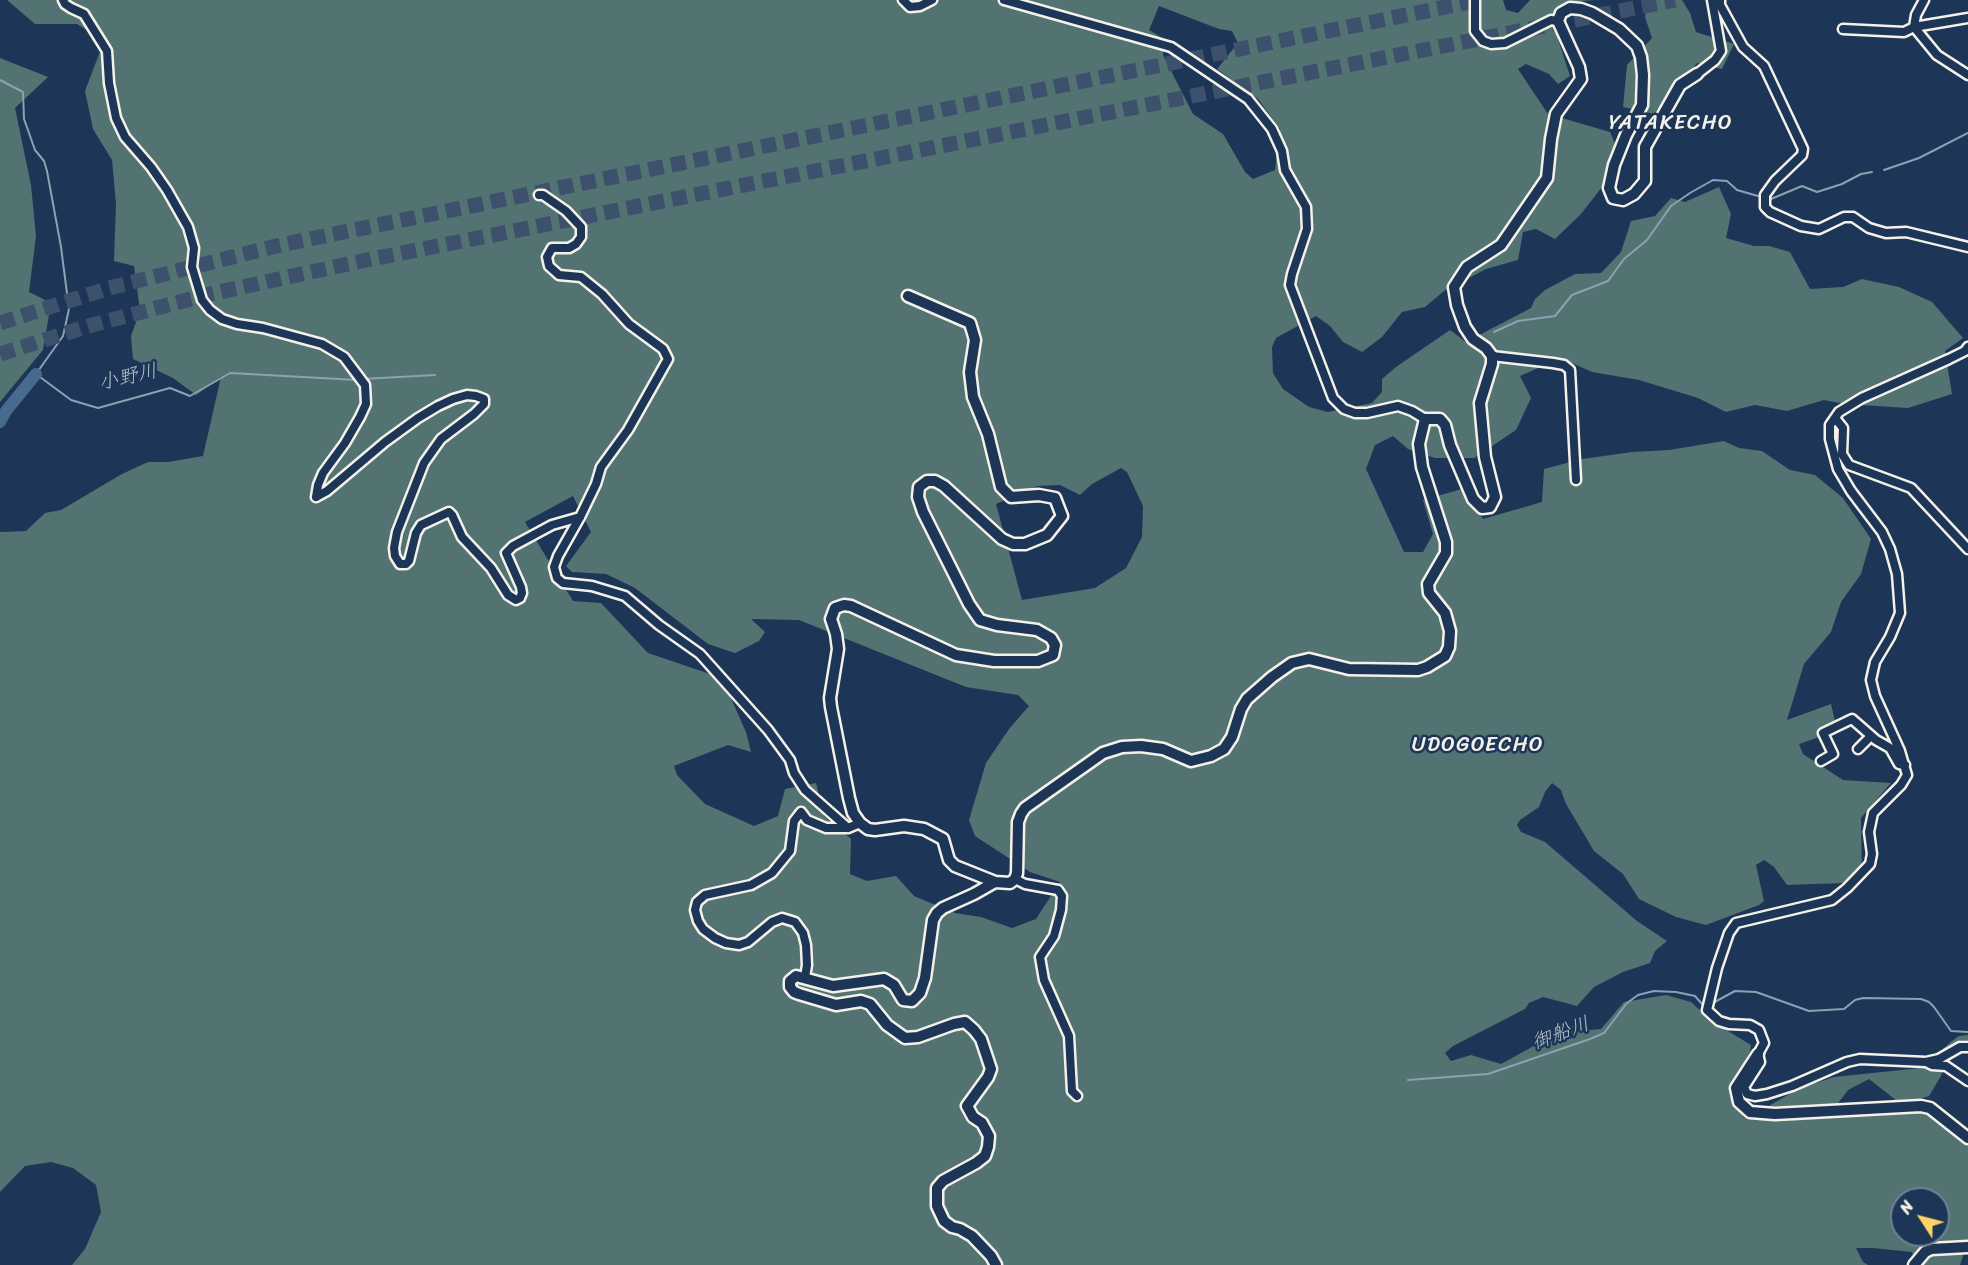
<!DOCTYPE html>
<html>
<head>
<meta charset="utf-8">
<style>
  body { margin:0 }
  #map { position:relative; width:1968px; height:1265px; overflow:hidden; background:#1d3557; font-family:Sriracha,sans-serif }
  canvas { display:block }
  .north { position:absolute; left:1890px; top:1187px; width:60px; height:60px; box-sizing:border-box; background:#1d3557; border:2px solid #738091; border-radius:50%; rotate:306deg; font-size:16px; font-weight:700; line-height:24px; text-align:center; color:#f4f1e8 }
  .north::after { content:''; display:block; margin:auto; width:21px; height:27px; background:#ffd166; clip-path:polygon(50% 0,100% 100%,50% 72%,0 100%) }
</style>
</head>
<body>
<div id="map">
<canvas width="1968" height="1265"></canvas>
<div class="north">N</div>
</div>
<script>
const g = document.querySelector('canvas').getContext('2d');
g.lineJoin = 'round';
function fillPath(path, color) { g.fillStyle = color; g.fill(path, 'evenodd'); }
const toPath = rows => new Path2D(rows.map(r => 'M' + r).join(''));
function strokePath(path, color, width, dash) { g.strokeStyle = color; g.lineWidth = width; g.lineCap = dash ? 'butt' : 'round'; g.setLineDash(dash || []); g.stroke(path); }
function drawText(font, color, halo, rows, align = 'center') {
  g.font = font + ' Sriracha,"Klee One",sans-serif'; g.lineWidth = 5; g.setLineDash([]); g.textBaseline = 'middle'; g.strokeStyle = halo; g.fillStyle = color; for (const [text, x, y, turn = 0] of rows) {
    g.save(); g.translate(x, y); g.rotate((+turn || 0) * Math.PI / 180); g.textAlign = isNaN(turn) ? turn : align; if (halo) g.strokeText(text, 0, 0); g.fillText(text, 0, 0); g.restore();
  }
}
const green = toPath([
  [7,0,1503,0,1506,10,1518,13,1530,0,1595,0,1566,2,1558,39,1570,76,1558,84,1549,74,1526,64,1518,69,1548,114,1610,132,1617,148,1602,187,1581,214,1555,239,1536,229,1523,232,1518,260,1486,269,1444,291,1425,307,1402,312,1382,337,1362,352,1343,342,1330,326,1316,316,1276,338,1272,347,1273,373,1283,389,1309,407,1328,412,1372,403,1382,392,1382,379,1396,367,1450,330,1466,342,1531,308,1535,299,1545,290,1575,274,1601,273,1621,252,1631,221,1655,216,1671,198,1685,202,1719,187,1731,214,1726,238,1754,246,1769,246,1790,252,1810,289,1843,287,1862,279,1899,287,1932,302,1963,338,1945,351,1952,394,1908,408,1845,404,1824,400,1787,411,1755,405,1726,412,1698,398,1639,380,1592,372,1561,358,1520,376,1531,398,1516,430,1474,458,1435,458,1408,449,1393,436,1375,445,1366,469,1404,552,1423,552,1433,534,1423,500,1462,489,1483,519,1542,502,1544,469,1582,459,1632,452,1669,450,1724,441,1739,448,1762,451,1790,470,1815,475,1843,498,1871,539,1861,574,1841,602,1831,632,1804,664,1787,720,1831,704,1835,721,1828,734,1799,744,1803,754,1843,780,1891,783,1861,818,1862,879,1843,883,1787,885,1774,867,1764,860,1756,865,1764,901,1759,905,1706,925,1676,917,1639,899,1623,874,1594,851,1566,804,1561,790,1552,783,1545,792,1539,807,1520,820,1517,825,1521,832,1545,842,1637,921,1667,941,1655,951,1650,963,1623,972,1594,987,1577,1006,1543,997,1529,1003,1525,1009,1453,1046,1445,1053,1451,1061,1471,1055,1501,1064,1563,1030,1579,1023,1590,1030,1601,1029,1624,1002,1666,995,1691,1002,1713,1022,1751,1045,1750,1052,1729,1089,1744,1118,1794,1119,1910,1110,1928,1113,1968,1144,1968,1241,1960,1265,1916,1265,1912,1252,1873,1248,1856,1248,1863,1262,1868,1265,72,1265,85,1249,101,1212,96,1185,73,1168,51,1162,25,1166,0,1192,0,532,26,531,45,513,61,510,122,474,148,462,168,462,203,456,221,377,196,395,173,378,133,359,131,336,140,311,134,266,114,261,116,204,112,160,93,129,85,91,104,41,77,24,35,24],
  [1159,6,1219,29,1232,31,1238,43,1217,69,1258,99,1280,129,1275,170,1253,179,1245,172,1223,134,1193,114,1163,55,1164,39,1149,30],
  [1121,468,1127,472,1143,506,1142,537,1126,568,1095,588,1022,600,996,504,1037,486,1060,485,1080,495,1092,484],
  [573,496,591,532,566,566,572,572,606,574,635,588,708,644,735,653,759,641,765,632,751,619,799,620,966,687,1018,695,1029,706,1009,729,986,763,969,820,975,836,1030,872,1060,882,1036,919,1012,928,981,917,955,913,914,896,896,876,867,881,850,874,851,839,824,816,816,783,785,789,778,816,754,826,705,804,677,775,674,766,728,745,751,752,746,732,722,678,648,653,601,603,573,601,525,522],
  [1902,1199,1938,1199,1938,1235,1902,1235],
  [1649,0,1682,0,1690,13,1696,32,1734,44,1722,69,1697,63,1654,114,1623,107,1627,65,1652,38,1645,17],
  [0,58,48,77,15,108,31,185,36,236,29,292,51,303,43,350,0,402],
  [1968,1035,1968,1040,1961,1040,1945,1061,1941,1076,1929,1096,1910,1102,1897,1101,1869,1079,1848,1090,1836,1106,1767,1107,1800,1088,1834,1077,1921,1068,1952,1041,1959,1036]
]);
const stream = toPath([
  [0,80,23,92,24,119,35,150,44,161,47,171,61,247,69,309,63,336,36,374,71,400,98,408,170,388,190,396,230,373,357,380],
  [1884,170,1919,158,1968,133],
  [1771,199,1802,186,1817,192,1842,184,1861,174,1872,172],
  [1494,332,1518,321,1555,316,1572,295,1608,281,1624,259,1647,240,1671,206,1690,193,1713,180,1727,181,1737,190,1758,196],
  [363,379,435,375],
  [1711,1004,1735,991,1756,992,1809,1011,1844,1009,1855,1000,1863,998,1921,999,1929,1002,1934,1007,1951,1031,1968,1032],
  [1408,1080,1488,1074,1590,1039,1604,1033,1627,1003,1638,995,1654,991,1676,992,1695,996,1702,1004,1705,1004]
]);
const river = toPath([
  [0,422,6,411,36,374]
]);
const motorwayTunnel = toPath([
  [0,323,109,288,280,245,1480,0],
  [0,354,92,325,210,294,357,262,1675,0]
]);
const minor = toPath([
  [63,0,65,4,71,8,84,14,107,51,109,83,116,118,125,137,151,167,167,190,188,227,194,248,192,267,202,300,210,310,222,319,237,324,263,328,322,344,344,357,365,385,366,404,360,417,345,443,323,473,318,485,316,497],
  [903,0,910,7,920,6,932,0],
  [1004,0,1171,47,1248,99,1272,129,1282,151,1285,170,1306,207,1307,229,1292,274,1290,285,1333,398,1344,409,1355,413,1367,413,1398,406,1412,411,1425,419],
  [1475,0,1475,31,1483,41,1491,44,1505,43,1551,20,1558,21],
  [1720,0,1720,5,1743,47,1764,66,1803,149,1802,155,1775,181,1765,195,1765,207,1770,212,1801,226,1819,229,1844,217,1853,217,1869,228,1886,233,1906,232,1968,247],
  [1924,0,1916,15,1914,27,1937,55,1968,75],
  [1843,29,1904,32,1914,27,1968,18],
  [1697,74,1715,60,1721,51,1712,0],
  [539,195,543,195,566,211,581,227,581,237,576,244,569,248,552,248,547,257,549,266,559,275,581,277,602,294,629,324,663,349,668,359,628,430,601,467,596,484,580,517,558,556,554,567,557,578,563,583,592,586,625,596,659,625,700,654,768,730,790,760,794,773,805,790,848,828],
  [1968,347,1965,351,1949,359,1862,398,1839,412,1830,425,1830,439,1838,469,1851,491,1882,532,1890,549,1897,574,1900,613,1890,637,1875,662,1871,680,1875,696,1900,751,1907,775,1901,785,1873,813,1869,832,1872,854,1870,864,1847,888,1832,900,1736,923,1729,933,1717,968,1707,1010,1719,1021,1729,1024,1750,1025,1759,1030,1764,1043,1758,1054,1760,1062,1744,1087,1747,1094,1755,1096,1767,1094,1792,1086,1847,1062,1860,1059,1926,1062,1939,1059,1960,1047,1968,1047],
  [1492,356,1553,363,1564,365,1570,370,1576,480],
  [1835,418,1843,428,1842,454,1849,465,1911,488,1968,549],
  [316,497,327,491,385,442,418,418,438,406,453,399,467,395,476,396,484,399,484,404,474,414,441,439,424,463,397,532,394,548,395,556,400,564,406,564,409,561,416,533,421,525,449,512,452,515,462,537,491,568,508,595,516,600,520,598,522,593,521,587,506,553,513,546,552,525,580,517],
  [1858,749,1871,736],
  [1821,761,1833,754,1823,733,1852,719,1876,740,1890,748,1899,764,1905,765],
  [1015,879,1025,884,1058,890,1062,896,1061,910,1054,936,1040,957,1044,980,1069,1036,1072,1091,1077,1096],
  [805,977,807,965,806,945,803,933,795,922,782,918,772,922,748,942,739,945,726,943,715,938,703,929,698,921,695,910,697,902,705,895,751,885,772,873,790,851,794,821,801,812,807,820,826,828,848,828,860,823],
  [1926,1062,1932,1065,1946,1066,1968,1081]
]);
const tertiary = toPath([
  [908,296,970,323,975,340,970,372,973,397,988,434,1001,487,1011,497,1039,495,1055,498,1062,516,1047,535,1025,544,1013,544,1002,539,944,486,935,481,927,481,919,487,918,497,923,512,969,604,980,620,997,625,1037,630,1051,638,1055,645,1053,655,1038,661,994,661,956,655,851,606,844,605,835,608,831,619,836,634,838,649,830,698,831,707,849,798,853,813,860,823,868,829,875,830,904,826,924,829,943,839,949,860,955,866,995,882,1010,883,1015,879,1017,873,1018,822,1021,814,1025,808,1103,753,1122,747,1141,746,1163,749,1191,761,1211,756,1224,749,1232,737,1241,709,1247,699,1272,677,1292,663,1309,659,1349,669,1418,670,1427,667,1445,656,1449,647,1450,631,1445,613,1429,593,1428,584,1446,553,1446,542,1422,467,1419,444,1425,419,1440,419,1445,425,1450,445,1473,499,1482,508,1490,507,1495,497,1485,457,1480,403,1492,364,1492,356,1486,348,1473,339,1465,327,1457,305,1454,287,1467,267,1501,245,1547,178,1551,139,1556,114,1581,79,1579,67,1558,21,1561,13,1570,8,1581,9,1592,13,1619,29,1637,46,1641,57,1643,75,1642,105,1626,135,1614,165,1609,188,1613,198,1623,200,1634,194,1645,181,1645,147,1680,85,1697,74],
  [995,882,974,894,943,908,937,913,933,920,925,978,920,993,912,1001,903,1000,894,985,884,979,833,986,796,976,790,981,790,987,794,992,799,994,836,1005,861,1001,870,1004,887,1025,905,1038,918,1037,954,1024,965,1022,974,1030,981,1039,991,1069,988,1077,967,1106,973,1117,982,1123,989,1136,988,1147,985,1156,976,1163,943,1181,937,1188,937,1206,944,1221,952,1227,960,1229,972,1236,991,1256,996,1265],
  [1758,1054,1736,1088,1739,1102,1750,1112,1775,1114,1921,1106,1930,1108,1968,1138],
  [1914,1265,1925,1252,1931,1249,1968,1247]
]);
const waterNames = [
  ["小野川",128,378,-13],
  ["御船川",1561,1034,-20]
];
const quarterNames = [
  ["YATAKECHO",1671,124],
  ["UDOGOECHO",1478,746]
];
fillPath(green, '#527372');
strokePath(stream, '#8ca1b2', 2);
strokePath(river, '#476b8e', 12);
strokePath(motorwayTunnel, '#3d516d', 15, [15, 8]);
strokePath(minor, '#f4f1e8', 13);
strokePath(tertiary, '#f4f1e8', 15);
strokePath(minor, '#1d3557', 8);
strokePath(tertiary, '#1d3557', 10);
drawText('italic 20px', '#b7c2c8', '#1d3557', waterNames);
g.letterSpacing = '1.5px';
drawText('21px', '#f4f1e8', '#1d3557', quarterNames);
g.letterSpacing = '0px';
</script>
</body>
</html>
